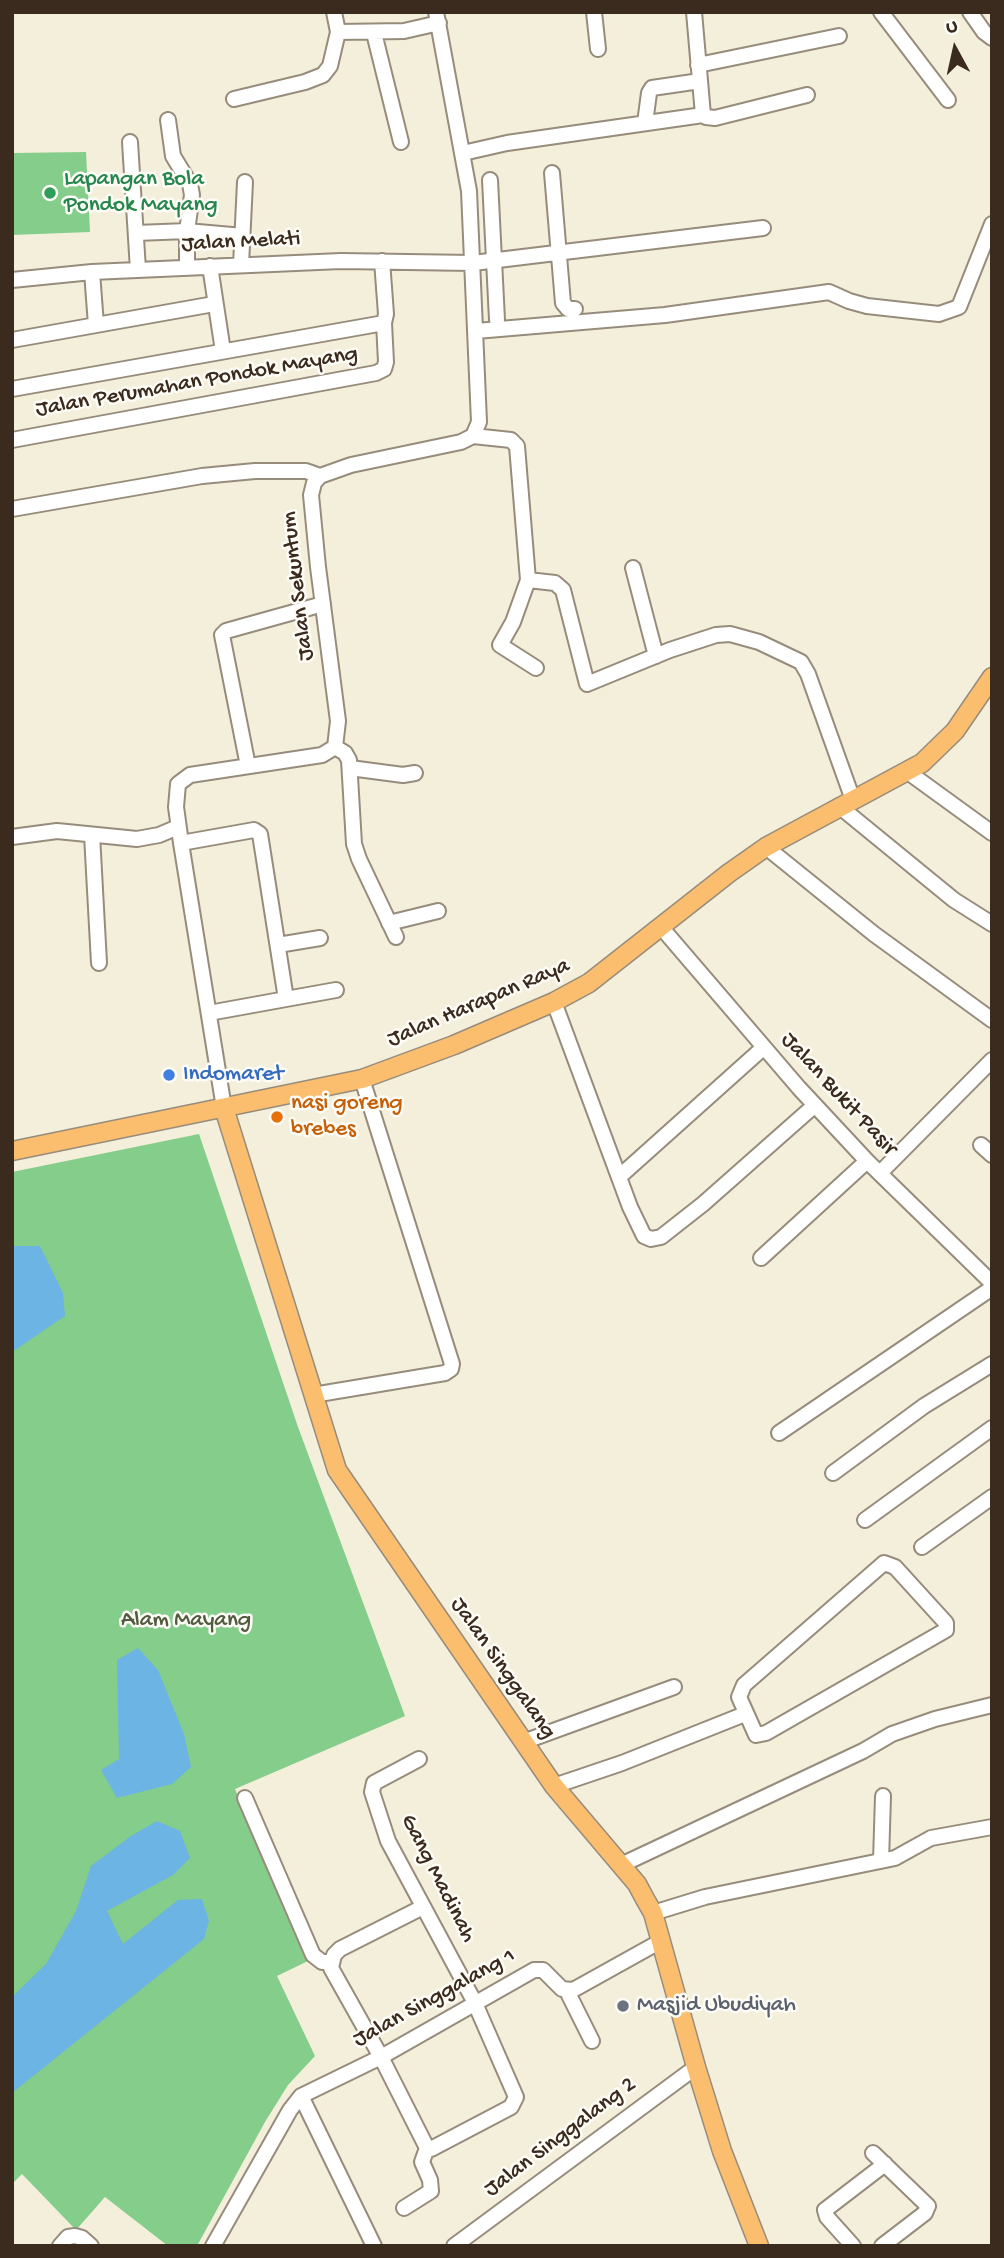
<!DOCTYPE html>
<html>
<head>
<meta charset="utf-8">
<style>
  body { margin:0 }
  #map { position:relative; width:1004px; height:2258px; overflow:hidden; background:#f3efdb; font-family:"Gochi Hand",sans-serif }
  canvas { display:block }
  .frame { position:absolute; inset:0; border:14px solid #3b2a1e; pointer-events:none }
  .north { position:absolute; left:920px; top:14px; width:70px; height:70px; -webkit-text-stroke:5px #fdfcf7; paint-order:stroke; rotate:352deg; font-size:19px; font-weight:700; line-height:28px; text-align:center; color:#3b2a1e }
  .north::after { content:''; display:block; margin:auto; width:24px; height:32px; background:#3b2a1e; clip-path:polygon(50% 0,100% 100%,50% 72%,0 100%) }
</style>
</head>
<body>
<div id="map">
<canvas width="1004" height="2258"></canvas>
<div class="frame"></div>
<div class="north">U</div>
</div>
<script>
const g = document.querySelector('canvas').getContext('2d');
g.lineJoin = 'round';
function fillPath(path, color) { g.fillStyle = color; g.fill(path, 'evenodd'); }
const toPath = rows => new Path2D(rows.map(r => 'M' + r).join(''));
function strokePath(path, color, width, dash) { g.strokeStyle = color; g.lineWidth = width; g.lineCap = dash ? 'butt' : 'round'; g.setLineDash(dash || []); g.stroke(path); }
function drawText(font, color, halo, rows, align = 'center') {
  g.font = font + ' "Gochi Hand",sans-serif'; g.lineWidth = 5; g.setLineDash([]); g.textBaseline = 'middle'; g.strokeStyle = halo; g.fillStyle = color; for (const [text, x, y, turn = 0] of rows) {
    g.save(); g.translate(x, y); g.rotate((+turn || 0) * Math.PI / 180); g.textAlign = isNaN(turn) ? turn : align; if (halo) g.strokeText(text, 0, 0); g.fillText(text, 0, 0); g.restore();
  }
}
const green = toPath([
  [86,152,90,232,12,235,12,153],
  [199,1134,298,1427,405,1716,235,1789,308,1961,277,1976,315,2056,288,2085,265,2122,197,2246,168,2246,105,2197,76,2230,22,2174,12,2184,12,1172]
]);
const water = toPath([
  [12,1246,40,1246,63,1293,65,1316,12,1352],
  [138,1648,158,1670,184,1734,191,1767,172,1784,117,1798,101,1770,119,1759,117,1660],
  [157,1821,180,1831,190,1858,173,1875,107,1911,123,1944,178,1900,202,1899,209,1921,204,1939,12,2093,12,1997,46,1964,76,1911,91,1866,131,1836]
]);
const minor = toPath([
  [334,12,338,32],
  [594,12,598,49],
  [694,12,703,115],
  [881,12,948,100],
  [970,12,984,32,992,38],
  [374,33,401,142],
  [698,65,839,36],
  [234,99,305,82,323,75,330,66,338,32,404,31,439,23],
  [168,120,173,156,190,184,192,195,187,231,187,268],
  [645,123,649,93,652,88,700,81],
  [130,142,138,270],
  [463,153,507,143,703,115,706,117,715,118,807,95],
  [552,173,563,303,568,309,575,309],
  [490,180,497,320],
  [136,233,187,231,243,236],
  [241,265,245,182],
  [210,266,223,351],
  [92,272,96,325],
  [12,280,92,272,341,261,473,263,763,228],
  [476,331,665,315,829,292,849,301,867,306,939,314,959,307,992,224],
  [12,340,214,304],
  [12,389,384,323,386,314,382,261],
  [473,436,511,440,517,446,528,580,513,622,500,645,536,668],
  [12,440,376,373,384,369,386,362,384,323],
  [12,509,202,476,255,471,306,471,320,476],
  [633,568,656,656],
  [528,580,555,583,563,590,587,684,670,650,716,635,730,634,759,642,801,662,808,674,853,800],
  [335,747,345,753,349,760,354,844,359,859,396,937],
  [248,766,222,635,226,631,323,604],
  [350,768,403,775,415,773],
  [908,772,992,833],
  [839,806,954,900,992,924],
  [92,835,99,963],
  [12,837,57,831,137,839,159,835,178,827],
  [181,843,254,830,260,834,286,999,209,1013],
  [766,847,874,934,992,1020],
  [389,923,438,911],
  [661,927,799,1088,867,1161,992,1283],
  [278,945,320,938],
  [286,999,336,990],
  [554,1002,630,1207,644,1236,651,1239,661,1237,703,1204,815,1105],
  [224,1108,181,843,176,807,178,784,190,775,322,755,335,747,338,721,318,567,311,495,314,483,320,476,351,465,461,442,473,436,479,422,469,191,436,12],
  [981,1145,992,1155],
  [880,1173,992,1060],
  [619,1177,763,1048],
  [761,1258,867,1161],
  [313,1395,445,1373,451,1369,452,1364,362,1079],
  [779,1433,992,1288],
  [833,1473,924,1406,992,1364],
  [865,1520,992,1428],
  [922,1547,992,1497],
  [884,1563,895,1567,946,1623,946,1630,766,1733,756,1735,739,1697,744,1685,884,1563],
  [523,1742,674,1687],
  [419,1759,374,1783,372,1792,388,1841,474,2001,516,2097,511,2107,431,2149,427,2148],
  [554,1786,622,1763,745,1714],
  [245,1798,313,1955,322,1962,331,1962],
  [881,1861,883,1796],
  [621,1865,863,1751,892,1734,935,1719,992,1705],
  [423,1907,340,1949,334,1955,331,1968,381,2057,427,2148],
  [653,1913,705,1897,895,1858,931,1838,992,1827],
  [567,1991,592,2041],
  [301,2096,374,2246],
  [873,2153,928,2206,925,2213,882,2246],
  [404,2208,431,2191,430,2180,422,2162,427,2148],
  [60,2246,68,2237,75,2236,82,2238,91,2246],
  [213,2246,290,2110,301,2096,381,2057,534,1970,543,1970,562,1989,573,1990,661,1941],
  [454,2246,696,2067],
  [853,2246,827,2217,825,2210,885,2164]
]);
const major = toPath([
  [224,1108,337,1470,554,1786,637,1884,645,1899,653,1913,696,2067,722,2151,759,2246],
  [12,1151,362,1079,454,1045,554,1002,589,983,729,873,766,847,922,763,955,731,992,677]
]);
const markers = [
  [50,193,7,"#2e9e5b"],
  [169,1075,7,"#3f7fe0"],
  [277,1117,7,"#e8710a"],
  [623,2006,7,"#6b7280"]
];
const leisureNames = [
  ["Lapangan Bola",64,180],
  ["Pondok Mayang",64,206]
];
const streetNames = [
  ["Jalan Melati",241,243,-3],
  ["Jalan Perumahan Pondok Mayang",197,383,-10],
  ["Jalan Sekuntum",299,586,-97],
  ["Jalan Harapan Raya",479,1004,-23],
  ["Jalan Bukit Pasir",838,1095,47],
  ["Jalan Singgalang",502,1669,55],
  ["Gang Madinah",437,1879,63],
  ["Jalan Singgalang 1",435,1999,-29],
  ["Jalan Singgalang 2",561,2138,-37]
];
const shopNames = [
  ["Indomaret",183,1075]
];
const foodNames = [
  ["nasi goreng",291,1104],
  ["brebes",291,1130]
];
const parkNames = [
  ["Alam Mayang",186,1621]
];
const worshipNames = [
  ["Masjid Ubudiyah",637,2006]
];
fillPath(green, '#84cd8a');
fillPath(water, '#6bb4e3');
strokePath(minor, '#978c7c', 18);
strokePath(major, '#978c7c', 21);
strokePath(minor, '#fff', 14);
strokePath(major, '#fbbd6e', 18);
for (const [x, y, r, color] of markers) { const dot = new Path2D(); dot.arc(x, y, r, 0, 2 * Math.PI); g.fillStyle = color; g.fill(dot); strokePath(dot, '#fdfcf7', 2.5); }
drawText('23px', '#27864d', '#fdfcf7', leisureNames, 'left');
drawText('23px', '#3b2a1e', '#fdfcf7', streetNames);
drawText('23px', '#366cbe', '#fdfcf7', shopNames, 'left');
drawText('23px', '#c56008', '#fdfcf7', foodNames, 'left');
drawText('23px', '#515b3e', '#fdfcf7', parkNames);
drawText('23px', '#5b616d', '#fdfcf7', worshipNames, 'left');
</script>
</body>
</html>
